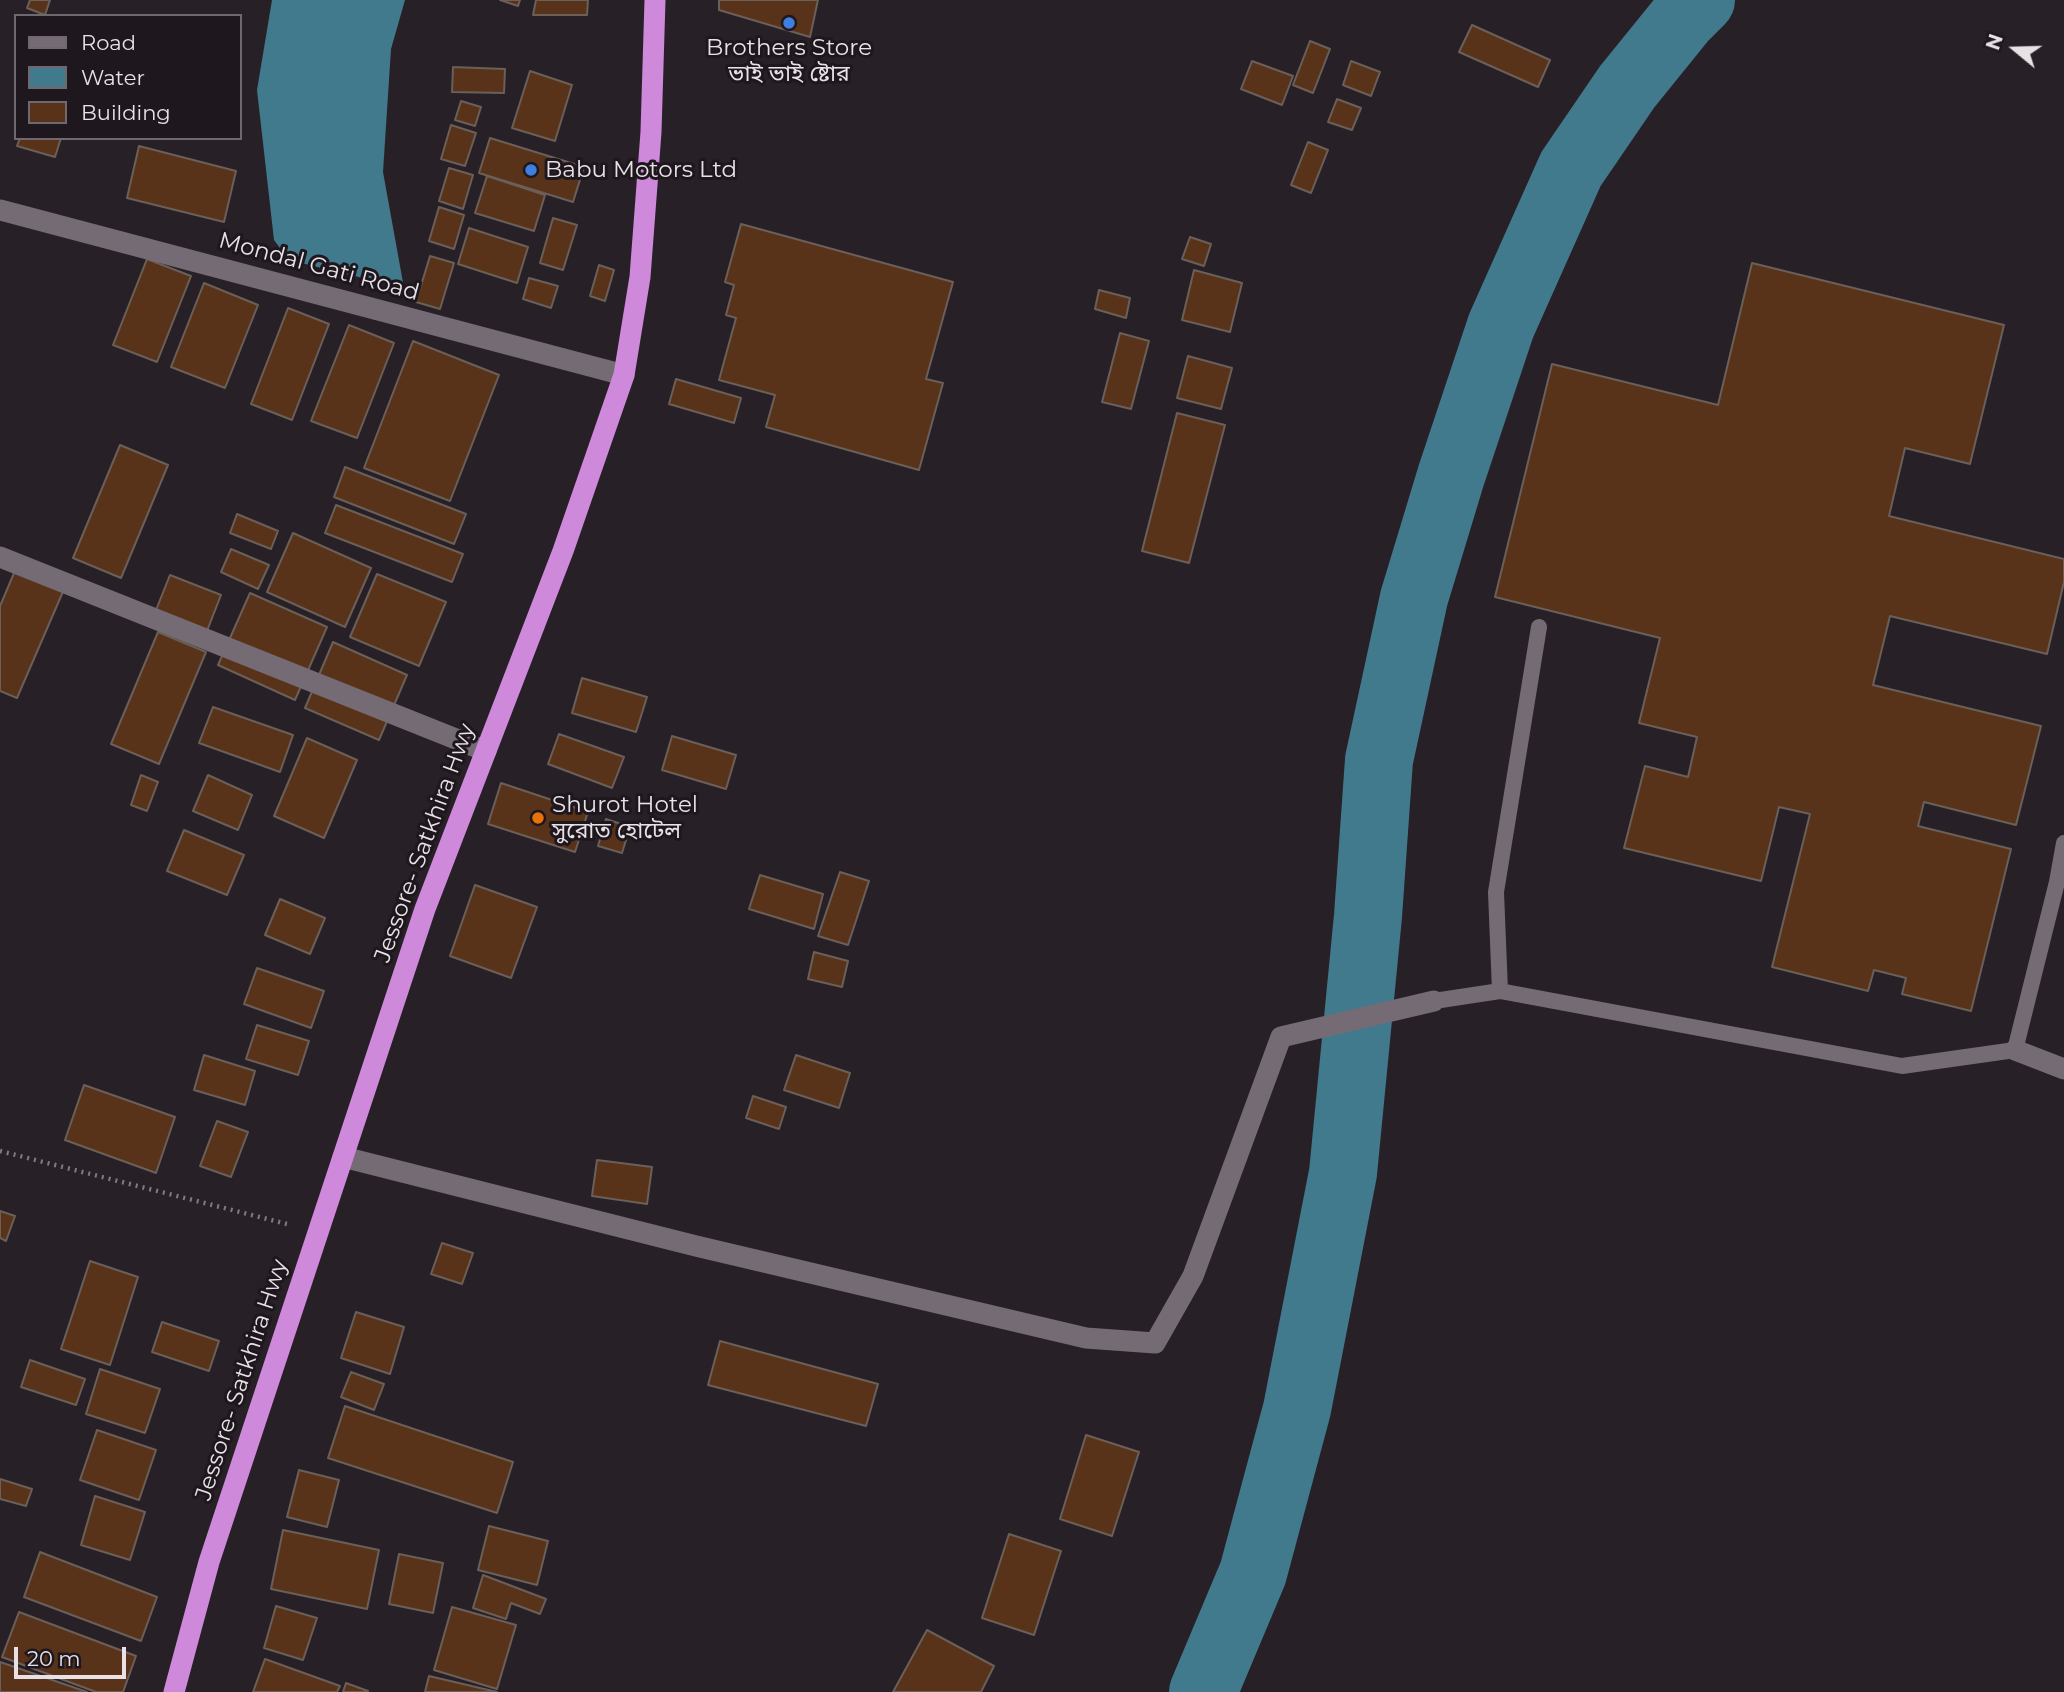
<!DOCTYPE html>
<html>
<head>
<meta charset="utf-8">
<style>
  body { margin:0 }
  #map { position:relative; width:2064px; height:1692px; overflow:hidden; background:#282027; font-family:Montserrat,sans-serif }
  canvas { display:block }
  .legend { position:absolute; left:14px; top:14px; width:228px; height:126px; box-sizing:border-box; background:#1e171d; border:2px solid #6f686e; margin:0; padding:9px 12px; list-style:none; font-size:21px; color:#e8e2e7 }
  .legend li { display:flex; align-items:center; gap:14px; height:35px }
  .legend b { width:35px; border:2px solid #6f686e }
  .north { position:absolute; left:1980px; top:14px; width:70px; height:70px; -webkit-text-stroke:5px #1e171d; paint-order:stroke; rotate:289deg; font-size:19px; font-weight:700; line-height:28px; text-align:center; color:#e8e2e7 }
  .north::after { content:''; display:block; margin:auto; width:24px; height:32px; background:#e8e2e7; clip-path:polygon(50% 0,100% 100%,50% 72%,0 100%) }
  .scale { position:absolute; left:14px; top:1647px; width:112px; height:32px; box-sizing:border-box; border:4px solid #e8e2e7; border-top:0; padding-left:9px; font-size:21px; line-height:24px; white-space:nowrap; color:#e8e2e7; -webkit-text-stroke:5px #1e171d; paint-order:stroke }
</style>
</head>
<body>
<div id="map">
<canvas width="2064" height="1692"></canvas>
<ul class="legend">
<li><b style="height:9px;background:#756b74"></b>Road</li>
<li><b style="height:19px;background:#417a8d"></b>Water</li>
<li><b style="height:19px;background:#593319"></b>Building</li>
</ul>
<div class="north">N</div>
<div class="scale">20 m</div>
</div>
<script>
const g = document.querySelector('canvas').getContext('2d');
g.lineJoin = 'round';
function fillPath(path, color) { g.fillStyle = color; g.fill(path, 'evenodd'); }
const toPath = rows => new Path2D(rows.map(r => 'M' + r).join(''));
function strokePath(path, color, width, dash) { g.strokeStyle = color; g.lineWidth = width; g.lineCap = dash ? 'butt' : 'round'; g.setLineDash(dash || []); g.stroke(path); }
function drawText(font, color, halo, rows, align = 'center') {
  g.font = font + ' Montserrat,"Noto Sans Bengali",sans-serif'; g.lineWidth = 6; g.setLineDash([]); g.textBaseline = 'middle'; g.strokeStyle = halo; g.fillStyle = color; for (const [text, x, y, turn = 0] of rows) {
    g.save(); g.translate(x, y); g.rotate((+turn || 0) * Math.PI / 180); g.textAlign = isNaN(turn) ? turn : align; if (halo) g.strokeText(text, 0, 0); g.fillText(text, 0, 0); g.restore();
  }
}
const water = toPath([
  [272,0,405,0,391,49,383,172,404,288,289,260,274,240,257,90]
]);
const river = toPath([
  [1203,1692,1253,1573,1297,1409,1343,1173,1368,916,1379,760,1414,598,1451,476,1501,326,1571,169,1627,87,1682,19,1701,0]
]);
const building = toPath([
  [30,0,50,0,45,15,27,8,30,0],
  [500,0,520,0,518,6,500,0],
  [536,0,588,0,587,15,533,15,536,0],
  [719,0,818,0,810,37,719,10,719,0],
  [1472,25,1550,60,1538,87,1459,52,1472,25],
  [1310,41,1330,49,1313,93,1293,85,1310,41],
  [1252,61,1293,76,1282,105,1241,89,1252,61],
  [1351,61,1380,72,1371,96,1343,85,1351,61],
  [453,67,505,69,504,93,452,92,453,67],
  [530,71,572,85,555,141,512,128,530,71],
  [1337,99,1361,108,1352,130,1328,122,1337,99],
  [461,101,481,107,475,126,455,120,461,101],
  [451,125,476,133,465,166,441,159,451,125],
  [20,138,61,138,55,157,17,146,20,138],
  [490,138,584,167,573,202,479,173,490,138],
  [1308,142,1328,150,1311,193,1291,185,1308,142],
  [139,146,236,171,224,222,127,198,139,146],
  [449,168,473,175,463,209,439,201,449,168],
  [487,176,545,195,534,231,475,213,487,176],
  [439,207,464,215,454,249,429,241,439,207],
  [553,218,577,225,563,270,540,263,553,218],
  [741,224,953,282,926,379,943,383,919,470,766,427,775,395,719,380,736,318,726,315,734,285,725,282,741,224],
  [469,228,528,247,517,283,458,264,469,228],
  [1190,237,1211,244,1204,266,1182,259,1190,237],
  [430,256,454,263,440,309,416,302,430,256],
  [147,259,191,276,157,362,113,345,147,259],
  [1752,263,2004,325,1970,464,1905,448,1889,516,2064,559,2064,582,2047,654,1890,616,1873,685,2041,726,2016,825,1924,802,1918,826,2011,849,1971,1011,1902,994,1906,978,1874,970,1868,991,1772,967,1810,814,1779,807,1761,881,1624,848,1645,766,1688,777,1697,737,1639,723,1660,638,1495,597,1552,364,1718,405,1752,263],
  [599,265,614,270,605,301,590,296,599,265],
  [1194,270,1242,283,1230,332,1182,320,1194,270],
  [529,278,558,286,551,308,523,299,529,278],
  [204,283,258,305,225,388,171,367,204,283],
  [1099,290,1130,298,1126,318,1095,309,1099,290],
  [288,308,329,324,292,420,251,404,288,308],
  [349,325,394,343,357,438,311,421,349,325],
  [1120,333,1149,341,1131,409,1102,402,1120,333],
  [413,341,499,375,450,501,364,468,413,341],
  [1188,356,1232,368,1221,409,1177,398,1188,356],
  [676,379,741,398,734,423,669,404,676,379],
  [1177,413,1225,425,1189,563,1142,551,1177,413],
  [120,445,168,465,121,578,73,558,120,445],
  [345,467,466,514,454,544,334,497,345,467],
  [336,505,463,554,452,582,325,533,336,505],
  [237,514,278,531,271,549,230,533,237,514],
  [293,533,371,568,345,627,267,592,293,533],
  [231,549,269,565,258,589,221,572,231,549],
  [17,566,65,587,17,698,0,691,0,606,17,566],
  [377,574,446,602,419,666,350,637,377,574],
  [170,575,221,595,205,636,154,615,170,575],
  [250,593,327,627,295,700,218,665,250,593],
  [158,632,206,652,159,764,111,744,158,632],
  [333,642,407,675,379,740,305,708,333,642],
  [582,678,647,697,636,732,572,713,582,678],
  [213,707,293,735,280,772,199,743,213,707],
  [559,734,624,757,612,788,548,764,559,734],
  [672,736,736,755,726,789,662,770,672,736],
  [307,738,357,760,324,838,274,816,307,738],
  [141,775,158,782,147,811,131,805,141,775],
  [208,775,252,795,238,830,193,811,208,775],
  [501,783,588,812,575,852,488,824,501,783],
  [606,819,630,827,622,853,598,846,606,819],
  [184,830,244,855,227,895,167,871,184,830],
  [840,872,869,881,848,945,818,936,840,872],
  [760,875,823,894,814,929,749,909,760,875],
  [475,885,537,907,511,978,450,956,475,885],
  [280,899,325,918,310,954,265,935,280,899],
  [814,952,848,961,842,987,808,979,814,952],
  [257,968,324,991,311,1028,244,1004,257,968],
  [257,1025,309,1041,298,1075,246,1059,257,1025],
  [204,1055,255,1071,245,1105,194,1090,204,1055],
  [796,1055,850,1073,839,1108,784,1090,796,1055],
  [84,1085,175,1117,156,1173,65,1140,84,1085],
  [753,1096,786,1107,779,1129,746,1118,753,1096],
  [217,1121,248,1132,231,1177,200,1166,217,1121],
  [597,1160,652,1167,647,1204,592,1196,597,1160],
  [0,1211,15,1216,6,1241,0,1238,0,1211],
  [442,1243,473,1253,462,1284,431,1274,442,1243],
  [90,1261,138,1277,110,1365,61,1349,90,1261],
  [356,1312,404,1327,390,1374,341,1358,356,1312],
  [162,1322,219,1341,209,1371,152,1352,162,1322],
  [720,1341,878,1384,866,1426,708,1385,720,1341],
  [30,1360,85,1379,76,1405,21,1387,30,1360],
  [100,1369,160,1389,145,1433,86,1414,100,1369],
  [351,1372,384,1384,374,1410,341,1397,351,1372],
  [345,1406,513,1462,497,1513,328,1458,345,1406],
  [97,1430,156,1450,139,1500,80,1480,97,1430],
  [1086,1435,1139,1452,1112,1536,1060,1519,1086,1435],
  [299,1470,339,1480,327,1527,287,1517,299,1470],
  [0,1479,32,1489,26,1506,0,1499,0,1479],
  [95,1496,145,1512,130,1560,81,1545,95,1496],
  [489,1526,548,1541,537,1585,478,1570,489,1526],
  [283,1530,379,1550,367,1609,271,1589,283,1530],
  [1009,1534,1061,1551,1034,1635,982,1618,1009,1534],
  [40,1552,157,1597,141,1641,24,1597,40,1552],
  [399,1554,443,1563,433,1613,389,1604,399,1554],
  [483,1575,546,1599,540,1614,511,1603,506,1619,473,1608,483,1575],
  [276,1606,317,1618,303,1660,264,1648,276,1606],
  [452,1607,516,1625,497,1689,434,1670,452,1607],
  [19,1612,136,1656,123,1692,96,1692,2,1657,19,1612],
  [927,1630,994,1666,981,1692,893,1692,927,1630],
  [265,1659,340,1686,337,1692,253,1692,265,1659],
  [0,1662,87,1692,0,1692,0,1662],
  [429,1676,497,1692,425,1692,429,1676],
  [346,1683,368,1691,367,1692,343,1692,346,1683]
]);
const path = toPath([
  [0,1151,291,1225]
]);
const lane = toPath([
  [1500,991,1496,892,1539,627],
  [1434,1001,1500,991,1902,1066,2015,1050,2057,882,2064,843]
]);
const street = toPath([
  [0,210,624,375],
  [0,557,486,751],
  [2015,1050,2064,1069],
  [343,1157,696,1246,1086,1338,1155,1343,1193,1276,1281,1037,1434,1001]
]);
const highway = toPath([
  [174,1692,209,1562,425,909,563,551,624,375,640,277,651,132,655,0]
]);
const markers = [
  [789,23,7,"#3f7fe0"],
  [531,170,7,"#3f7fe0"],
  [538,818,7,"#e8710a"]
];
const poiNames = [
  ["Brothers Store",789,48,"center"],
  ["ভাই ভাই ষ্টোর",789,74,"center"],
  ["Babu Motors Ltd",545,170],
  ["Shurot Hotel",552,805],
  ["সুরোত হোটেল",552,831]
];
const streetNames = [
  ["Mondal Gati Road",319,267,15],
  ["Jessore- Satkhira Hwy",425,843,-70],
  ["Jessore- Satkhira Hwy",242,1380,-72]
];
fillPath(water, '#417a8d');
strokePath(river, '#417a8d', 68);
fillPath(building, '#593319');
strokePath(building, '#6a5f59', 2);
strokePath(path, '#817a80', 4.5, [2, 5]);
strokePath(lane, '#756b74', 16);
strokePath(street, '#756b74', 21);
strokePath(highway, '#ce89db', 21);
for (const [x, y, r, color] of markers) { const dot = new Path2D(); dot.arc(x, y, r, 0, 2 * Math.PI); g.fillStyle = color; g.fill(dot); strokePath(dot, '#1e171d', 2.5); }
drawText('23px', '#e8e2e7', '#1e171d', poiNames, 'left');
drawText('23px', '#e8e2e7', '#1e171d', streetNames);
</script>
</body>
</html>
